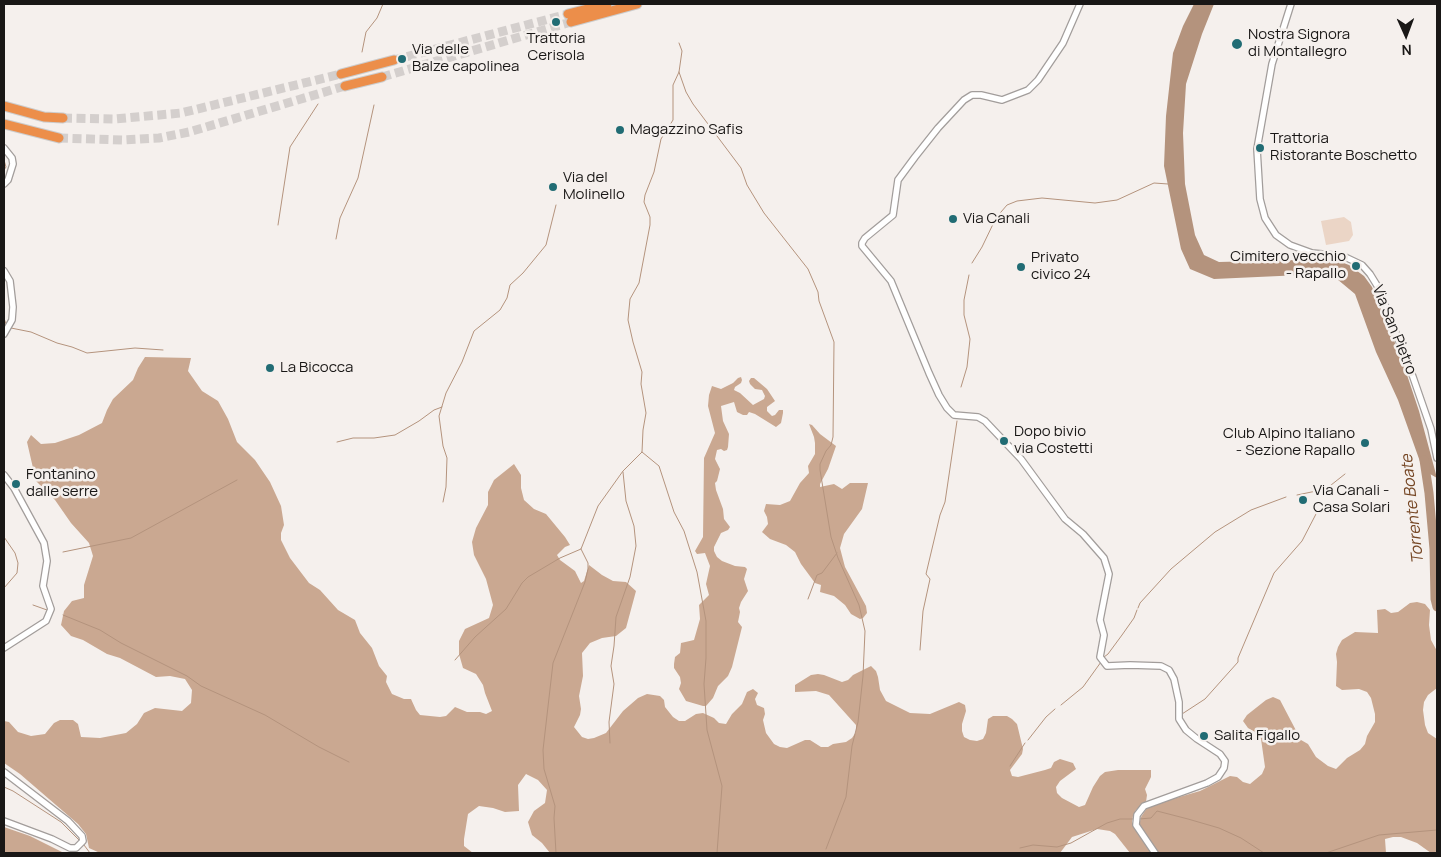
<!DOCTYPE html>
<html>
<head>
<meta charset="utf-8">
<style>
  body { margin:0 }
  #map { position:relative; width:1441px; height:857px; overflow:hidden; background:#f5f0ed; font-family:Manrope,sans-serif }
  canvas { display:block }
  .frame { position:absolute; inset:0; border:5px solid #191716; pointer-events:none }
  .north { position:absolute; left:1381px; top:10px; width:50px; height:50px; -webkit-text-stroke:4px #f5f0ed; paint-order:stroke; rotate:178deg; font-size:14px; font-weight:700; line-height:20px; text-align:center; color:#191716 }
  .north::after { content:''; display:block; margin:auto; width:18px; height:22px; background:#191716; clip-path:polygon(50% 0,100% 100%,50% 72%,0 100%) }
</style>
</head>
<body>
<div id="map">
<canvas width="1441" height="857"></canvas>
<div class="frame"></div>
<div class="north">N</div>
</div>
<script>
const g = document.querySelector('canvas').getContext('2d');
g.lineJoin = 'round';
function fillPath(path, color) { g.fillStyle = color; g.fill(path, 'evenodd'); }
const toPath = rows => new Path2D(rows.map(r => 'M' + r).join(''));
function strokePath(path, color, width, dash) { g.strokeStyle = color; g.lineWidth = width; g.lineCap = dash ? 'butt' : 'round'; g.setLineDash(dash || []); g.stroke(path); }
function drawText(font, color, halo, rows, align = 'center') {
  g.font = font + ' Manrope,sans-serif'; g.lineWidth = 5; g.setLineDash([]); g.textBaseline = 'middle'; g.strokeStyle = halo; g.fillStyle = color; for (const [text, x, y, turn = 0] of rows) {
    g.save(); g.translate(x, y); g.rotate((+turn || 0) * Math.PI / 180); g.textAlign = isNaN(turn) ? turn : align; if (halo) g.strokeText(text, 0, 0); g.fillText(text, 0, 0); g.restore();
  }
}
const green = toPath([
  [1344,217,1351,222,1353,235,1349,241,1326,245,1321,221]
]);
const forest = toPath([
  [145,357,191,358,188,371,202,391,218,401,228,419,237,442,255,460,270,482,281,506,284,525,281,533,281,540,290,558,309,583,320,590,338,610,355,620,360,633,372,648,379,666,387,676,386,682,392,694,404,699,411,699,416,710,420,715,440,717,446,716,455,707,467,712,480,712,486,714,492,711,485,693,483,685,476,674,463,668,459,654,459,641,465,629,489,618,493,605,486,579,474,555,472,542,476,528,488,505,488,492,494,480,514,464,521,475,521,488,524,500,534,509,546,514,565,537,570,545,565,547,557,555,560,560,575,571,581,583,584,581,589,565,602,575,613,581,626,582,636,591,626,628,616,636,602,638,590,643,582,653,583,676,579,696,581,709,580,715,574,727,582,737,588,739,594,738,606,733,623,711,638,698,647,694,660,696,664,700,665,707,673,717,679,721,685,721,696,714,703,713,714,718,719,723,726,724,732,714,742,704,747,692,753,689,758,693,755,699,757,705,764,708,765,714,763,720,766,733,774,744,780,747,787,748,805,740,810,740,821,747,828,747,833,744,846,742,852,738,856,732,856,725,829,695,816,691,795,692,795,685,811,675,818,674,824,675,842,682,848,680,853,675,871,666,876,671,878,677,880,690,886,701,910,713,930,714,959,702,965,705,966,711,962,724,962,731,964,737,970,740,977,741,983,739,986,733,988,719,993,716,1007,716,1012,719,1017,724,1023,749,1022,754,1010,770,1012,776,1018,777,1045,770,1051,768,1054,762,1060,759,1073,763,1076,769,1060,781,1056,787,1057,793,1062,798,1079,807,1085,805,1093,787,1100,776,1105,772,1118,770,1151,770,1151,777,1145,789,1147,795,1146,802,1136,810,1133,816,1132,822,1138,834,1151,853,1130,853,1115,834,1110,831,1097,829,1072,837,1060,853,550,853,542,843,532,835,528,822,534,811,545,803,547,790,538,780,526,774,518,785,519,811,505,812,493,808,479,806,468,814,464,839,464,846,473,853,100,853,89,848,86,834,78,824,20,774,4,763,4,721,9,722,18,732,31,736,45,734,54,723,60,720,73,720,78,724,81,737,100,738,126,733,137,724,144,713,155,708,182,711,191,703,192,690,185,679,170,676,156,677,120,658,107,654,83,640,71,636,61,625,64,611,72,601,84,598,84,585,93,556,89,543,71,523,55,500,36,481,27,442,31,435,41,444,55,443,79,435,102,423,107,410,113,399,133,380,138,368],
  [741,377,742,380,741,383,735,387,734,390,740,393,753,405,764,399,765,396,762,390,755,389,750,384,749,381,751,378,754,378,767,389,775,401,767,407,767,411,772,416,775,415,779,410,783,410,783,413,781,423,776,427,755,414,749,412,747,415,743,415,737,412,734,402,721,406,723,421,729,434,728,447,727,450,724,451,721,449,717,450,715,459,720,469,717,481,715,483,716,490,723,509,724,519,730,527,728,530,721,533,714,547,714,551,717,557,722,561,735,566,745,567,747,569,744,579,748,591,741,602,739,608,740,612,738,622,742,627,732,667,728,676,718,686,713,698,706,706,703,706,686,701,679,689,681,683,680,677,674,668,674,664,675,657,680,653,681,643,694,640,700,619,699,605,709,595,706,584,710,566,705,553,697,554,695,551,703,537,704,458,715,433,708,406,709,395,712,386,721,389,733,383,738,378],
  [809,424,812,425,820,434,836,446,828,469,820,484,820,487,834,484,842,489,850,483,868,483,862,509,844,534,840,548,845,567,866,606,867,613,863,618,860,619,851,614,845,605,834,596,820,592,821,585,815,583,801,564,795,552,786,545,770,539,762,532,768,524,767,517,764,511,766,504,780,505,790,501,800,483,809,473,808,466,815,454,815,443,814,437],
  [1417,602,1425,604,1430,610,1429,625,1431,640,1437,651,1437,688,1428,695,1424,702,1423,710,1425,725,1428,733,1437,739,1437,853,1431,853,1417,843,1401,837,1393,837,1385,839,1386,853,1159,853,1144,834,1139,825,1141,817,1147,808,1162,802,1200,791,1230,776,1237,777,1243,782,1250,784,1262,774,1265,767,1261,739,1255,732,1248,728,1243,721,1247,715,1266,700,1273,697,1280,700,1301,740,1308,744,1316,757,1328,766,1336,769,1347,758,1360,750,1365,744,1367,736,1375,722,1375,714,1371,698,1367,692,1359,689,1342,690,1336,686,1337,662,1336,654,1338,647,1342,640,1355,632,1378,633,1377,610,1385,609,1391,613,1398,612,1410,603],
  [4,827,30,836,64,853,4,853]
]);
const water = toPath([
  [1194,4,1214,4,1202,34,1186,84,1183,133,1185,184,1195,235,1204,255,1219,262,1333,259,1349,265,1364,276,1372,287,1402,360,1419,411,1437,478,1423,470,1398,400,1376,352,1355,294,1337,279,1323,274,1214,279,1190,269,1181,249,1164,166,1166,116,1173,53,1183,26]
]);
const stream = toPath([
  [362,52,366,32,377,18,383,4],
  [679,72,686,92,693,104,741,168,747,185,764,213,808,269,818,292,819,301,834,342,833,437,831,445,826,451,820,464,820,470,831,537,838,558,859,605,865,631,863,676,858,722,852,746,846,797,826,849],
  [4,160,6,167,4,170],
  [278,225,290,147,318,104],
  [336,239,340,218,358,178,374,105],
  [972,263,982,247,995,220,1001,212,1007,205,1017,201,1042,198,1095,203,1117,200,1154,183,1168,184],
  [4,318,6,324],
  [11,328,31,332,57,343,72,347,87,353,135,348,163,350],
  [961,387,967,367,970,339,964,315,964,300,969,275],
  [337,442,353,438,374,438,395,435,419,421,434,410,442,407],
  [642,452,659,466,674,512,684,531,697,572,706,621,706,658,704,684,707,730,722,786,717,853],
  [1297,495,1326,489,1345,474],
  [443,502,446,487,447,458,443,446,439,416,446,393,462,362,474,331,500,310,507,298,510,285,523,273,546,245,556,205],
  [4,537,15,553,18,563,17,573,4,588],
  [63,552,131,538,237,480],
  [808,599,817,575,822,573,837,553],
  [33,605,47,610],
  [1138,608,1140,603,1171,569,1215,532,1251,510,1286,497],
  [63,615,100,630,121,643,187,676,201,686,265,715,319,747,349,762],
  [920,650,923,611,930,579,926,574,940,515,945,502,957,421],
  [1104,657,1108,654,1122,635,1134,618,1137,610],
  [455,660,475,637,506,609,522,583,528,577,560,558,581,549,598,506,623,471,642,452,643,430,646,413,641,384,642,372,633,342,628,320,630,299,639,283,650,225,650,217,644,202,645,195,654,172,661,139,673,120,673,85,679,72,682,51,679,43],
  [1061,705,1083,687,1101,662],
  [1182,714,1205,699,1238,662,1238,658,1274,573,1302,541,1316,514],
  [1028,740,1046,717,1055,709],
  [610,743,609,722,614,684,611,666,614,646,616,617,630,577,636,546,634,526,626,501,623,472],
  [1010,766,1025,743],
  [4,787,13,791,61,822,80,841],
  [1139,819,1151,818,1157,811,1188,819,1219,828,1241,838,1264,853],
  [84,845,90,853],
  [1020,848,1033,845,1057,847,1071,843,1107,823,1120,819,1135,819],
  [556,853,554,818,555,806,544,769,543,750,553,663,585,582,588,569,588,563,581,549],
  [1326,853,1379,835,1437,830]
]);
const river = toPath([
  [1424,460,1429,493,1434,549,1435,599,1437,607]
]);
const highwayTunnel = toPath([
  [394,60,568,14],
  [382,77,571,22],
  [63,118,115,119,181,113,341,74],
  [59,138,123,140,159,138,189,132,345,86]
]);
const minor = toPath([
  [1080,4,1063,43,1038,80,1028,90,1002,100,981,95,972,95,964,100,938,128,915,157,898,180,893,215,865,238,862,243,862,246,891,281,929,373,939,395,947,408,954,415,978,417,985,421,1021,459,1065,519,1083,534,1104,558,1109,574,1100,620,1104,635,1100,657,1107,666,1130,665,1161,666,1169,670,1174,679,1179,702,1179,719,1186,730,1197,739,1220,754,1225,761,1224,768,1218,777,1207,783,1144,806,1137,815,1136,825,1155,853],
  [1291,4,1272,64,1257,149,1260,199,1265,218,1276,235,1290,245,1312,253,1343,256,1362,265,1370,274,1378,287,1413,377,1431,429,1437,458],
  [4,148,12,158,13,164,8,180,4,184],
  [4,271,10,281,13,307,12,320,4,334],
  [4,475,14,488,44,543,47,561,43,586,51,609,46,621,4,648],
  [4,772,68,821,82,836,83,841,76,848,70,848,52,839,4,821]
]);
const highway = toPath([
  [568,14,607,4],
  [571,22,637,4],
  [341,74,394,60],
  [345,86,382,77],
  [4,106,44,117,63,118],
  [4,124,59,138]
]);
const markers = [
  [556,22,5,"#216c74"],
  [1237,44,6,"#216c74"],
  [402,59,5,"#216c74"],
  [620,130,5,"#216c74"],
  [1260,148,5,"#216c74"],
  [553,187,5,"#216c74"],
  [953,219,5,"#216c74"],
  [1356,266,5,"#216c74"],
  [1021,267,5,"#216c74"],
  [270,368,5,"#216c74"],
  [1004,441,5,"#216c74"],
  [1365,443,5,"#216c74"],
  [16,484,5,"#216c74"],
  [1303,500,5,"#216c74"],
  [1204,736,5,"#216c74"]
];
const poiNames = [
  ["Nostra Signora",1248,35],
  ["di Montallegro",1248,52],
  ["Trattoria",556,39,"center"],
  ["Cerisola",556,56,"center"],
  ["Via delle",412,50],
  ["Balze capolinea",412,67],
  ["Magazzino Safis",630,130],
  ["Trattoria",1270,139],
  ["Ristorante Boschetto",1270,156],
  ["Via del",563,178],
  ["Molinello",563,195],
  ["Via Canali",963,219],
  ["Cimitero vecchio",1346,257,"right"],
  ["- Rapallo",1346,274,"right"],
  ["Privato",1031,258],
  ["civico 24",1031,275],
  ["La Bicocca",280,368],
  ["Dopo bivio",1014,432],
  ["via Costetti",1014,449],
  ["Club Alpino Italiano",1355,434,"right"],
  ["- Sezione Rapallo",1355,451,"right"],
  ["Fontanino",26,475],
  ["dalle serre",26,492],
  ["Via Canali -",1313,491],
  ["Casa Solari",1313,508],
  ["Salita Figallo",1214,736]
];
const streetNames = [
  ["Via San Pietro",1394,330,68]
];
const waterNames = [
  ["Torrente Boate",1413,509,-96]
];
fillPath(green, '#ebd5c6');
fillPath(forest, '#caa891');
fillPath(water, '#b4937d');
strokePath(stream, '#b4937d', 1);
strokePath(river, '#b4937d', 9);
strokePath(highwayTunnel, '#d4cfcd', 9, [9, 4.5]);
strokePath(minor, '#a29d9b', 8);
strokePath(highway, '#ccc', 11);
strokePath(minor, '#fff', 5.5);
strokePath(highway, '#ec8e4a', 9);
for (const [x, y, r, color] of markers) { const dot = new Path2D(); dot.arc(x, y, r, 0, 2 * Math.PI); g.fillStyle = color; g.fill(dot); strokePath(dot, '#f5f0ed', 2); }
drawText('15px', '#191716', '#f5f0ed', poiNames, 'left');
drawText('15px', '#191716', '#f5f0ed', streetNames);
drawText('italic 16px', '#754624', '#f5f0ed', waterNames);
</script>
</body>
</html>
